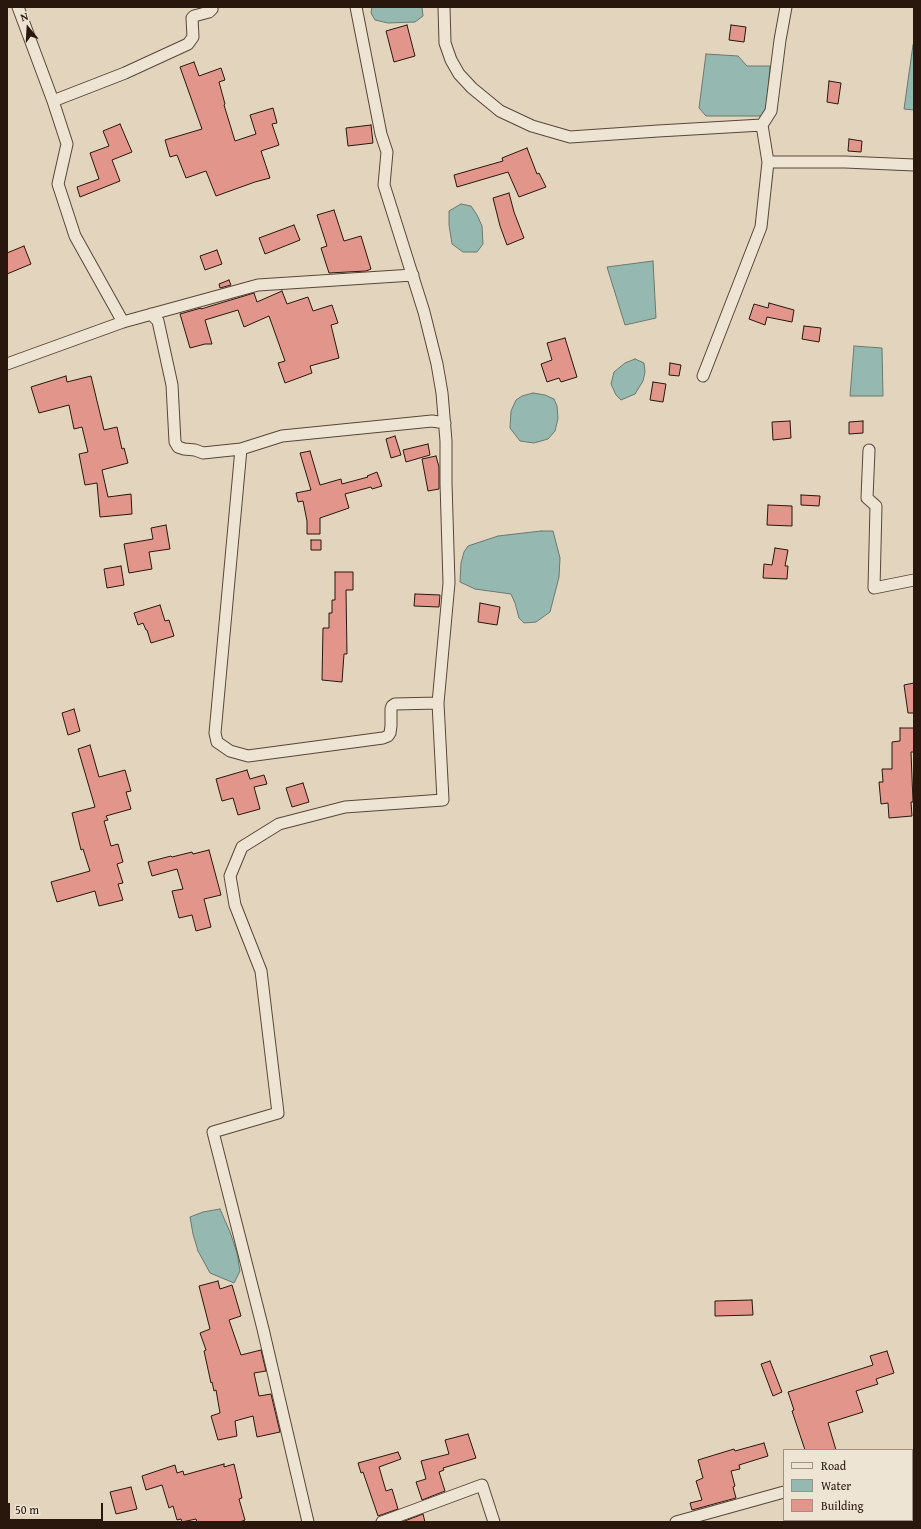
<!DOCTYPE html>
<html>
<head>
<meta charset="utf-8">
<style>
  body { margin:0 }
  #map { position:relative; width:921px; height:1529px; overflow:hidden; background:#e3d5bd; font-family:"Gentium Book Plus",serif }
  canvas { display:block }
  .frame { position:absolute; inset:0; border:8px solid #29160c; pointer-events:none }
  .legend { position:absolute; left:783px; top:1449px; width:130px; height:72px; box-sizing:border-box; background:#ede4d4; border:1px solid #9f9284; margin:0; padding:5px 7px; list-style:none; font-size:12px; color:#29160c }
  .legend li { display:flex; align-items:center; gap:8px; height:20px }
  .legend b { width:20px; border:1px solid #9f9284 }
  .north { position:absolute; left:8px; top:8px; width:40px; height:40px; -webkit-text-stroke:3px #ede4d4; paint-order:stroke; rotate:342deg; font-size:11px; font-weight:700; line-height:16px; text-align:center; color:#29160c }
  .north::after { content:''; display:block; margin:auto; width:14px; height:18px; background:#29160c; clip-path:polygon(50% 0,100% 100%,50% 72%,0 100%) }
  .scale { position:absolute; left:8px; top:1503px; width:95px; height:18px; box-sizing:border-box; border:2px solid #29160c; border-top:0; padding-left:5px; font-size:12px; line-height:14px; white-space:nowrap; color:#29160c; -webkit-text-stroke:3px #ede4d4; paint-order:stroke }
</style>
</head>
<body>
<div id="map">
<canvas width="921" height="1529"></canvas>
<div class="frame"></div>
<ul class="legend">
<li><b style="height:5px;background:#ede4d4"></b>Road</li>
<li><b style="height:11px;background:#95b9b1"></b>Water</li>
<li><b style="height:11px;background:#e1958b"></b>Building</li>
</ul>
<div class="north">N</div>
<div class="scale">50 m</div>
</div>
<script>
const g = document.querySelector('canvas').getContext('2d');
g.lineJoin = 'round';
function fillPath(path, color) { g.fillStyle = color; g.fill(path, 'evenodd'); }
const toPath = rows => new Path2D(rows.map(r => 'M' + r).join(''));
function strokePath(path, color, width, dash) { g.strokeStyle = color; g.lineWidth = width; g.lineCap = dash ? 'butt' : 'round'; g.setLineDash(dash || []); g.stroke(path); }
const water = toPath([
  [372,7,422,7,423,16,415,22,388,23,375,20,371,13,372,7],
  [913,45,914,45,914,110,904,109,913,45],
  [706,54,738,56,747,66,770,66,766,116,706,116,699,108,706,54],
  [461,204,471,206,477,215,482,226,483,244,477,252,463,252,452,244,449,225,449,211,461,204],
  [653,261,656,318,625,325,607,267,653,261],
  [854,346,882,348,883,396,850,396,854,346],
  [635,359,644,363,645,372,643,381,635,394,621,400,616,395,611,384,614,372,625,363,635,359],
  [533,393,545,395,554,399,557,406,558,418,555,431,548,439,534,443,520,441,510,428,511,411,516,400,522,396,533,393],
  [541,531,553,531,560,558,559,577,550,612,536,622,524,623,519,618,515,603,511,594,475,589,460,582,461,563,464,552,468,546,498,536,541,531],
  [220,1209,230,1232,237,1253,240,1271,234,1283,210,1273,198,1251,193,1234,190,1217,203,1212,220,1209]
]);
const building = toPath([
  [407,25,415,56,394,62,386,31,407,25],
  [731,25,746,27,744,42,729,40,731,25],
  [194,62,199,76,221,68,225,80,219,82,225,104,224,105,235,141,256,134,250,115,273,108,277,123,272,124,279,145,261,151,270,178,255,182,216,196,206,171,186,178,177,155,170,157,165,140,202,129,180,67,194,62],
  [829,81,841,83,838,104,827,102,829,81],
  [120,124,132,152,112,160,120,181,80,197,77,187,99,179,90,153,109,146,103,131,120,124],
  [371,125,373,143,348,146,346,128,371,125],
  [849,139,862,141,861,152,848,151,849,139],
  [527,148,537,174,539,173,546,187,519,197,508,172,457,187,454,175,503,161,502,158,527,148],
  [509,193,514,212,524,238,507,245,500,226,493,198,509,193],
  [334,210,344,241,361,236,371,269,366,271,329,273,321,248,327,246,317,215,334,210],
  [294,225,300,240,265,254,259,238,294,225],
  [24,246,31,264,7,274,7,253,24,246],
  [217,250,222,264,205,270,200,256,217,250],
  [229,280,231,285,220,288,219,284,229,280],
  [282,291,287,304,308,297,313,311,332,305,338,323,331,325,339,358,310,366,312,373,285,383,278,363,285,361,269,316,244,327,238,310,205,320,212,344,205,344,190,348,180,314,201,308,201,309,254,293,257,302,282,291],
  [769,303,794,310,792,322,767,317,765,325,749,319,754,304,768,308,769,303],
  [804,326,821,328,819,342,802,339,804,326],
  [565,338,577,377,561,382,559,378,547,382,541,364,552,360,547,343,565,338],
  [670,363,681,365,679,376,669,375,670,363],
  [66,376,67,382,91,376,104,430,117,427,122,449,124,448,128,463,102,470,108,497,131,494,132,514,100,517,97,483,85,485,79,454,88,452,82,427,74,429,69,405,39,413,31,387,66,376],
  [653,382,666,384,663,402,650,400,653,382],
  [790,421,791,438,773,440,772,422,790,421],
  [863,421,863,433,849,434,849,422,863,421],
  [395,436,401,455,391,458,386,439,395,436],
  [428,444,430,455,406,462,403,450,428,444],
  [310,451,320,485,341,479,342,484,368,477,367,476,377,472,382,486,372,489,371,487,345,494,349,508,320,518,320,534,307,534,307,521,303,501,298,502,296,493,311,490,300,453,310,451],
  [436,456,439,467,439,489,428,491,422,459,436,456],
  [801,495,820,496,819,506,801,505,801,495],
  [768,505,792,506,792,526,767,525,768,505],
  [166,525,170,549,149,552,152,569,129,573,124,544,153,539,151,528,166,525],
  [311,540,321,540,321,550,311,550,311,540],
  [775,548,788,550,785,566,788,566,787,579,763,578,764,564,772,565,775,548],
  [121,566,124,585,107,588,104,569,121,566],
  [335,572,353,572,353,590,346,590,347,654,344,654,342,682,322,680,323,628,329,628,329,613,332,613,332,600,335,600,335,572],
  [415,594,440,595,439,607,414,606,415,594],
  [480,603,500,607,497,625,478,622,480,603],
  [160,605,165,621,169,620,174,636,151,643,147,630,146,630,143,623,138,625,134,613,160,605],
  [914,683,914,713,908,713,904,685,914,683],
  [74,709,80,731,68,735,62,713,74,709],
  [900,728,914,728,914,752,911,752,913,802,911,802,912,816,889,818,888,803,881,804,879,782,883,782,882,769,892,769,892,742,900,741,900,728],
  [90,745,99,777,125,770,131,791,126,792,131,809,106,816,108,820,104,821,111,846,118,844,123,862,117,864,123,883,118,884,123,900,99,906,95,891,57,902,51,882,90,871,83,849,81,850,72,813,95,807,78,749,90,745],
  [247,770,250,779,264,775,267,784,254,787,260,809,238,815,233,798,222,801,216,779,247,770],
  [303,783,309,802,292,807,286,788,303,783],
  [209,850,221,895,204,899,211,927,196,931,192,915,179,918,172,891,183,889,177,869,152,876,148,862,171,856,172,857,192,852,193,854,209,850],
  [218,1281,220,1289,232,1285,241,1316,229,1320,241,1355,261,1350,266,1371,254,1373,259,1396,271,1394,280,1432,257,1437,253,1416,235,1421,237,1436,218,1440,211,1416,220,1413,216,1390,214,1391,212,1382,211,1383,204,1351,206,1350,200,1333,210,1329,199,1286,218,1281],
  [752,1300,753,1315,715,1316,715,1301,752,1300],
  [887,1351,894,1373,876,1379,878,1384,856,1391,863,1412,828,1423,836,1450,805,1450,792,1411,794,1410,788,1392,873,1365,870,1356,887,1351],
  [770,1361,782,1392,773,1396,761,1364,770,1361],
  [468,1434,476,1458,443,1468,444,1470,439,1472,445,1491,422,1500,416,1482,426,1479,421,1461,449,1454,445,1440,468,1434],
  [764,1443,768,1456,739,1465,740,1469,731,1471,735,1486,733,1487,736,1498,692,1510,690,1503,702,1500,696,1481,703,1478,698,1460,734,1449,735,1451,764,1443],
  [398,1452,401,1459,379,1467,386,1491,392,1489,398,1509,378,1516,363,1472,361,1473,358,1463,398,1452],
  [224,1464,224,1467,234,1464,242,1498,239,1499,245,1520,240,1522,197,1522,196,1519,182,1522,181,1519,177,1520,173,1506,169,1508,162,1485,146,1490,142,1476,175,1465,177,1473,183,1471,184,1475,224,1464],
  [131,1487,137,1509,116,1514,110,1492,131,1487],
  [423,1514,425,1522,402,1522,423,1514]
]);
const street = toPath([
  [18,7,53,101,67,144,58,184,75,236,123,322],
  [444,7,445,43,451,60,459,74,472,88,500,111,532,126,570,137,658,131,762,125],
  [786,7,780,40,771,111,762,125,768,162,845,162,914,165],
  [53,101,125,73,188,44,193,37,192,18,194,16,209,12,212,9,211,7],
  [151,314,158,321,172,385,175,442,178,447,184,449,195,450,203,453,241,449,282,436,432,421,445,423],
  [7,364,123,322,258,285,413,275],
  [703,376,761,227,768,162],
  [241,449,215,733,217,742,230,751,248,756,383,738,388,736,390,733,391,726,391,709,392,706,395,704,438,703],
  [869,450,867,498,876,506,874,588,914,580],
  [912,1458,914,1458],
  [891,1520,892,1522],
  [308,1522,263,1329,213,1132,278,1113,261,971,235,905,230,876,242,847,279,824,345,807,443,800,438,703,449,583,446,483,446,441,442,393,437,364,424,312,384,185,387,152,381,134,356,7],
  [382,1522,482,1485,494,1522],
  [676,1522,784,1492]
]);
fillPath(water, '#95b9b1');
strokePath(water, '#6a786f', 1);
fillPath(building, '#e1958b');
strokePath(building, '#29160c', 1);
strokePath(street, '#584638', 13);
strokePath(street, '#ede4d4', 11);
</script>
</body>
</html>
